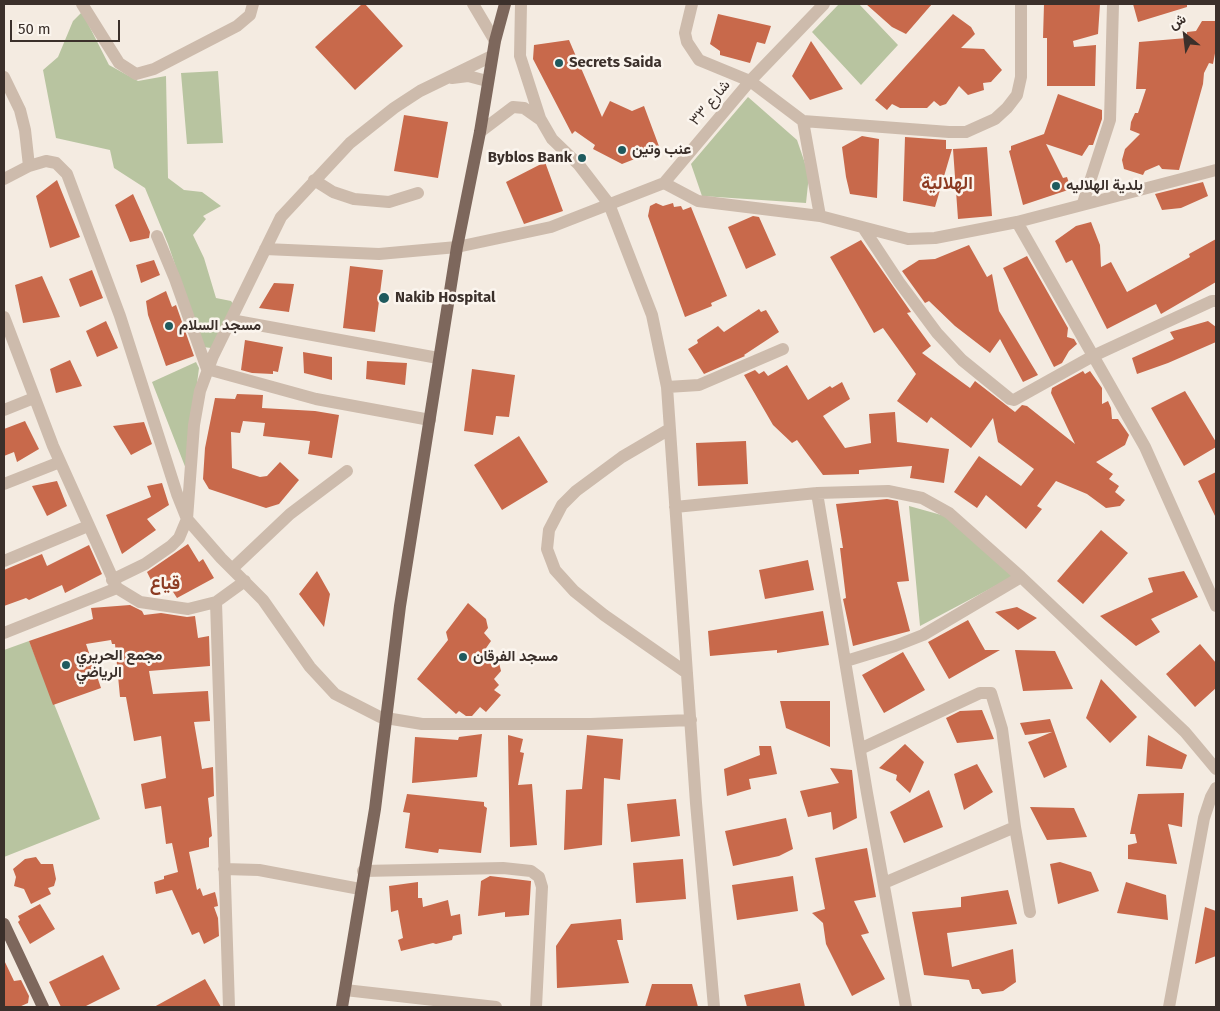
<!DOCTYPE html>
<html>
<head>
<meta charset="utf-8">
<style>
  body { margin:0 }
  #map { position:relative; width:1220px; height:1011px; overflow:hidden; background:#f4ebe1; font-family:"Fira Sans",Vazirmatn,sans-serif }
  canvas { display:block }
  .frame { position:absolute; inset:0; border:5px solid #3b302b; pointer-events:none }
  .north { position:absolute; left:1160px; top:10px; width:50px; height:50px; -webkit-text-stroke:4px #fbf5ee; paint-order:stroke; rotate:331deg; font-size:14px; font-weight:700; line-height:20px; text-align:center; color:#3b302b }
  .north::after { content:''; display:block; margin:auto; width:18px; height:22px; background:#3b302b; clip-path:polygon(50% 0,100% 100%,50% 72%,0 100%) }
  .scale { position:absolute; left:10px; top:20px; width:110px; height:22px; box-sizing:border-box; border:2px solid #3b302b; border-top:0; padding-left:6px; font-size:15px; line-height:18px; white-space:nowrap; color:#3b302b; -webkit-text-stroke:4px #fbf5ee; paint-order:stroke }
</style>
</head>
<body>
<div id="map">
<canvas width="1220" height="1011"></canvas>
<div class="frame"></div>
<div class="north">ش</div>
<div class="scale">50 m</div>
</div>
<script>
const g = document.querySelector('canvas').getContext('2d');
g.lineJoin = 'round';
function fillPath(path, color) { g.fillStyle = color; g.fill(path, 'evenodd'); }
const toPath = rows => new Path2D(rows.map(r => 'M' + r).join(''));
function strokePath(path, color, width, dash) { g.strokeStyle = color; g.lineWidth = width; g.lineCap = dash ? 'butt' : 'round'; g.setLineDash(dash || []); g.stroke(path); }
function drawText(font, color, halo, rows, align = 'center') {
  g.font = font + ' "Fira Sans",Vazirmatn,sans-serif'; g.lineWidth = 5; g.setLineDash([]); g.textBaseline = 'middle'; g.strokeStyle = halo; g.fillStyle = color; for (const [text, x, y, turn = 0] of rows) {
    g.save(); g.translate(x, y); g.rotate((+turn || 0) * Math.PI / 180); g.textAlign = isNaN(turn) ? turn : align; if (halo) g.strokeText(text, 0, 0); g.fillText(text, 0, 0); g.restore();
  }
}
const green = toPath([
  [839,4,859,4,898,45,861,85,812,32],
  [82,12,109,65,138,81,166,76,168,178,184,190,202,192,221,206,203,216,206,219,193,235,204,258,216,298,231,301,234,305,211,348,203,347,168,244,145,188,114,168,110,150,56,138,43,70,58,57,73,21],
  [218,71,223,143,187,144,181,73],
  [748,97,797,140,809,175,806,203,702,196,691,164],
  [196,362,199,368,186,469,152,382],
  [909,506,945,516,1016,575,920,626],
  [29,641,100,819,4,857,4,650]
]);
const building = toPath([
  [362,4,365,4,403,46,355,90,315,47],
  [866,4,932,4,906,34,892,27],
  [1044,4,1100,4,1098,34,1073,41,1074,47,1096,45,1095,86,1047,86,1047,38,1043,38],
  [1133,4,1187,4,1187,7,1138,22],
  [718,14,771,26,765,44,757,42,750,63,720,55,720,51,710,44],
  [953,14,971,27,975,34,961,48,984,49,1002,70,991,82,983,83,984,90,968,95,959,86,946,104,940,106,934,101,927,108,900,108,892,104,887,110,875,100],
  [1202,21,1216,21,1216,48,1213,64,1209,63,1204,73,1203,84,1179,170,1162,169,1159,165,1145,171,1143,175,1124,169,1122,160,1125,149,1140,134,1130,130,1131,122,1135,113,1138,113,1146,89,1136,89,1139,42,1187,38,1187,32,1196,31],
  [569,40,602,117,610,101,632,111,644,106,660,149,622,164,593,149,595,145,575,131,572,134,533,59,534,45],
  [811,41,843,89,810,100,792,76],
  [1058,94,1102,110,1102,119,1093,145,1089,145,1082,156,1046,144,1063,178,1067,177,1071,189,1023,205,1009,151,1011,150,1011,146,1044,134],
  [404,115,448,122,438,178,394,171],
  [862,136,879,139,877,198,850,194,846,177,842,147],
  [905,137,946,140,946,149,952,149,935,207,903,201],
  [987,147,992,216,958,219,953,149],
  [545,162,563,211,524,224,506,182],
  [57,180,80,237,50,248,36,196],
  [1203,182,1208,196,1181,208,1162,210,1155,194],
  [133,194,150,232,149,238,130,242,115,205],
  [656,203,663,206,673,203,674,207,681,206,683,210,691,207,727,296,711,303,712,306,685,317,648,216,650,206],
  [753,216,759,217,776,255,746,269,728,227],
  [1091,222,1100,245,1101,267,1111,262,1127,292,1190,257,1189,254,1216,239,1216,282,1161,314,1156,304,1107,329,1072,260,1066,263,1055,241,1076,226],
  [861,240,911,312,907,313,931,346,922,353,970,388,975,381,1015,412,1022,405,1027,406,1075,444,1051,393,1052,388,1083,371,1085,374,1090,371,1102,388,1102,404,1108,401,1111,408,1112,419,1118,419,1129,435,1125,445,1096,462,1113,474,1109,479,1119,486,1115,492,1125,500,1120,506,1106,508,1087,494,1056,481,1037,506,1042,509,1026,529,986,495,977,508,954,492,979,456,1021,486,1034,469,998,442,993,418,971,448,931,417,927,423,897,401,916,374,883,328,874,333,830,257],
  [969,245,987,277,992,274,999,311,1038,375,1023,382,1000,339,990,353,955,326,929,301,925,303,902,271,919,260,935,259],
  [1027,256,1068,328,1067,337,1074,339,1077,344,1069,351,1062,363,1054,367,1003,268],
  [154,260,160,275,141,283,136,265],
  [350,266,383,270,375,332,343,328],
  [92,270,103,298,80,307,69,279],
  [42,276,60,317,23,323,15,285],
  [274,283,294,284,289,312,259,308],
  [166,291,172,307,176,305,194,356,166,366,148,315,146,301],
  [759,309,761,312,766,310,779,332,744,355,745,356,704,374,688,349,698,343,697,340,718,326,724,332],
  [106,321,118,348,97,357,86,331],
  [1208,321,1216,327,1216,342,1168,363,1137,374,1132,358,1174,339,1170,332],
  [245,340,283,347,278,372,273,371,273,374,252,373,241,370],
  [303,352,332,357,332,380,304,373],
  [70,360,82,386,56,393,50,369],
  [367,361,407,363,405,385,366,379],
  [787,365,808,400,830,386,832,388,842,382,850,399,823,416,845,448,871,443,869,414,895,412,897,442,949,449,944,483,910,478,912,466,859,470,859,474,823,475,797,440,792,443,773,425,744,375,755,370,759,374,764,371,768,376],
  [472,369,515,375,509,417,496,416,493,435,464,431],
  [1185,391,1216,442,1216,447,1184,466,1151,408],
  [237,394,263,395,262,408,315,411,339,415,332,458,308,454,310,441,263,436,265,423,243,421,240,433,231,432,232,468,260,477,267,476,280,462,299,480,279,504,266,508,209,489,203,479,205,448,215,398,235,399],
  [25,421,39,449,17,462,14,452,4,456,4,429],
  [144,422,152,444,131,455,113,426],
  [519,436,548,482,502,510,474,465],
  [746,441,748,484,698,486,696,443],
  [1216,472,1216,518,1198,481],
  [57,481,67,506,47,516,32,486],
  [162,483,169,505,147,519,156,530,122,554,106,515,151,497,147,486],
  [887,499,898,501,909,581,897,582,910,631,853,646,843,599,846,598,840,548,843,548,836,504],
  [1101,530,1128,553,1083,604,1057,581],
  [188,544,199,562,203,559,214,578,177,598,166,581,154,586,147,572],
  [89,545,102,574,65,593,62,585,29,600,26,598,4,606,4,570,42,554,47,566],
  [808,560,814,590,765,599,759,570],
  [317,571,330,594,324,627,299,594],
  [1184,571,1198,597,1151,619,1160,632,1136,646,1100,616,1153,592,1148,578],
  [468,603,486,619,488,628,484,633,491,641,484,651,499,663,501,671,494,679,499,685,494,690,501,695,486,712,480,707,472,716,466,716,459,711,456,714,417,679,448,640,446,632],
  [130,605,142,611,144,615,161,613,187,617,195,616,198,638,209,636,210,666,149,671,153,694,208,691,210,721,194,722,202,769,213,767,214,796,208,798,212,836,209,838,209,847,189,852,197,890,200,888,203,896,215,892,217,900,218,906,214,907,218,918,219,936,204,944,199,932,192,935,172,890,156,894,154,882,164,879,164,876,178,872,172,843,166,844,161,806,145,809,141,784,166,778,161,736,134,741,126,697,120,697,115,644,112,644,111,640,86,644,101,688,53,705,29,641,93,619,91,608],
  [1017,607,1037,618,1018,630,995,612],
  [823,611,829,645,777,653,777,650,710,656,708,631],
  [968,620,985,650,1000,650,949,679,928,642],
  [1200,644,1216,663,1216,688,1195,707,1166,674],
  [1015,650,1055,651,1073,689,1023,691],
  [903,652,925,690,884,713,862,675],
  [1101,679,1137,717,1110,743,1086,718],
  [780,701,830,701,830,747,786,728],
  [982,710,994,739,957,743,946,718,960,711],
  [1050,719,1067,767,1044,778,1028,742,1052,732,1025,735,1020,723],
  [482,734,477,777,412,783,415,737,458,740,459,737],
  [508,735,523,739,520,752,524,753,518,785,532,784,537,845,510,847],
  [587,735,623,739,620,780,604,778,602,845,564,850,566,790,582,789],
  [1148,735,1187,755,1182,769,1146,766],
  [905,744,924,762,910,793,896,780,897,775,879,768],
  [759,746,771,746,777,774,749,779,751,789,727,796,724,769,760,755],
  [977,764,993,792,964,810,954,774],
  [830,768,852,770,857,818,833,830,831,812,808,817,800,791,839,783],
  [929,790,943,827,904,843,890,812],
  [1184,793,1182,827,1168,824,1177,864,1128,859,1128,845,1137,843,1135,834,1130,834,1138,794],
  [407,794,484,802,484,806,487,808,481,853,439,849,438,853,405,848,410,813,403,812],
  [676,799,680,836,631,842,627,804],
  [1030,807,1074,808,1087,837,1047,840],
  [786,818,793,849,779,856,733,866,725,831],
  [867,848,876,897,854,901,869,933,861,935,885,979,852,996,826,944,823,923,812,913,825,909,815,858],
  [36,857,41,864,53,864,56,879,54,886,48,888,51,894,31,904,24,889,14,886,16,877,13,869,25,859],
  [683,859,686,899,636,903,633,863],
  [1060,862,1091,872,1099,891,1058,904,1050,864],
  [490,876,531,881,529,915,505,917,505,912,478,916,481,881],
  [793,876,798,911,737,920,732,885],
  [418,882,418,898,422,898,423,907,448,900,451,916,460,914,462,934,453,936,452,940,436,944,433,943,401,951,398,940,403,938,398,910,391,912,389,886],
  [1126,882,1166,895,1168,920,1117,913],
  [1008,890,1017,924,947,933,952,967,1013,949,1016,982,1003,991,982,994,979,989,972,989,969,980,924,975,912,912,961,907,961,897],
  [40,904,55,929,30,944,18,922,20,920,18,916],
  [1205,907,1216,911,1216,956,1195,964],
  [621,919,623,940,617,940,629,983,557,988,556,946,571,924],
  [103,955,120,989,84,1007,61,1007,49,982],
  [4,960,14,981,21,980,29,996,28,1003,19,1007,4,1007],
  [205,979,221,1007,154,1007],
  [800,983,805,1007,747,1007,744,995],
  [652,984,692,984,698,1007,645,1007]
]);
const minor = toPath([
  [82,4,119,63,136,74,154,69,237,26,250,15,253,4],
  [473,4,495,41],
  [521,4,520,56,540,118],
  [692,4,685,33,687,42,699,60,750,81,803,121,820,216],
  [4,77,20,110,25,130,29,166],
  [452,78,468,76,487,81],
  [803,121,949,132,966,132,995,119,1007,108,1017,95,1021,77,1021,4],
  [480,132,513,107,524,108,541,120,552,139,579,165,609,204,652,315,667,387,696,803,714,1007],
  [4,179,29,166,46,161,56,163,67,174,120,316,177,494,187,519,221,558,263,600,310,667,335,694,380,717,422,724,591,724,691,720],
  [314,180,333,192,354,199,389,202,418,193],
  [664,183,698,201,820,216,908,239,935,238,1017,222,1216,170],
  [1083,203,1110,120,1113,4],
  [1017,222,1145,447,1216,606],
  [864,229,899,282,937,333,962,360,1010,399,1014,400,1093,356,1212,301,1216,301],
  [157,236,175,279,207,369,316,399,430,420],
  [265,249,379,254,457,247,551,227,664,183,750,81,824,4],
  [4,317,53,446,117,588,140,602,188,609,216,602,245,581],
  [231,320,438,358],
  [667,387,699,385,783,349],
  [4,410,34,398],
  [668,430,622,457,576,491,562,505,549,530,547,549,555,570,574,591,604,615,687,673],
  [4,484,60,462],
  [817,493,867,793,906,1007],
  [675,507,817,493,888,491,922,498,949,513,1021,577,1185,732,1216,769],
  [4,561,88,526],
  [233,568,290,514,347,471],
  [112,580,145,564,171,546,179,538,187,519,194,425,200,391,213,356,281,217,350,143,394,108,420,91,492,56],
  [216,602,229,1007],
  [4,633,117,588],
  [846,661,895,646,923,635,1021,577],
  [860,749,980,693,991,693,1002,729,1015,827,1030,912],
  [224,869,259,870,360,889],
  [363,871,503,868,531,871,539,877,542,887,536,1007],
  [884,883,1015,827],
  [345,990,496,1007],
  [1169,1007,1204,818,1211,797,1216,788]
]);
const major = toPath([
  [4,924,43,1007],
  [342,1007,375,809,400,606,457,247,480,132,495,41,505,4]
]);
const markers = [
  [559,63,5,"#1f5a5e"],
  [622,150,5,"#1f5a5e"],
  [582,158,5,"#1f5a5e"],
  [1056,186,5,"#1f5a5e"],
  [384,298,6,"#1f5a5e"],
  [169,326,5,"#1f5a5e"],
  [463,657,5,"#1f5a5e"],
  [66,665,5,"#1f5a5e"]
];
const poiNames = [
  ["Secrets Saida",569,63],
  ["عنب وتين",632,150],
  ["Byblos Bank",572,158,"right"],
  ["بلدية الهلاليه",1066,186],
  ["Nakib Hospital",395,298],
  ["مسجد السلام",179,326],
  ["مجمع الحريري",76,656],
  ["الرياضي",76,673],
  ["مسجد الفرقان",473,657]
];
const streetNames = [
  ["شارع ٣٣",710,103,-50]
];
const quarterNames = [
  ["الهلالية",947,184],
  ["قياع",165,584]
];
fillPath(green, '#b8c4a0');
fillPath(building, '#c8694b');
strokePath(minor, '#cdbbac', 12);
strokePath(major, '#7d675c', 12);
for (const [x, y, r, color] of markers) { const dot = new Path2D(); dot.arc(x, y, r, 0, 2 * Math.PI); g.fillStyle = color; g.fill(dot); strokePath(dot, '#fbf5ee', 2); }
drawText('bold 15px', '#3b302b', '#fbf5ee', poiNames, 'left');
drawText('15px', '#3b302b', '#fbf5ee', streetNames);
drawText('bold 18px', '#8c3b22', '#fbf5ee', quarterNames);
</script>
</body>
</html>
